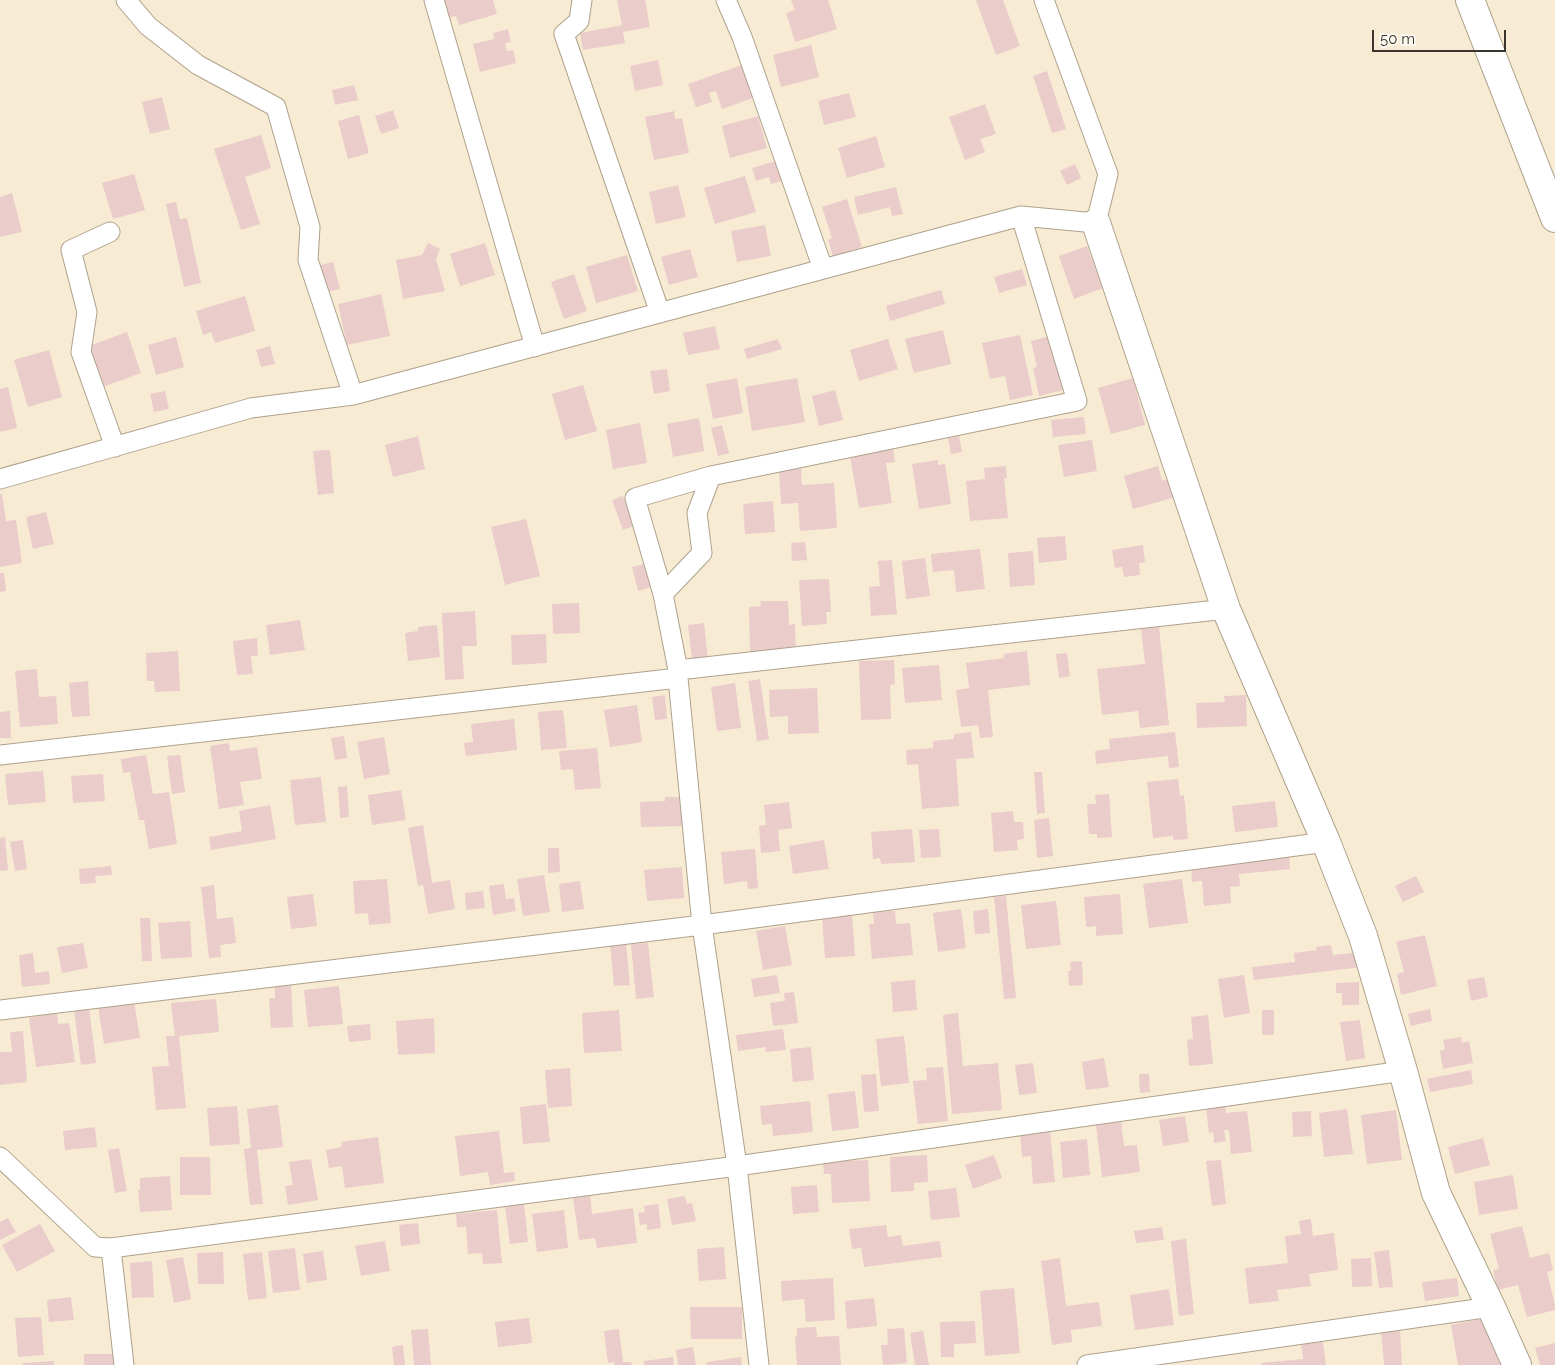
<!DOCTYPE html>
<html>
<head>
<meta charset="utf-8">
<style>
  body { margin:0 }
  #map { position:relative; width:1555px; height:1365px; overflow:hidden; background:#f8ebd3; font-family:Raleway,sans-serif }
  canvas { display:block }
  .scale { position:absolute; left:1372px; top:30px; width:134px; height:22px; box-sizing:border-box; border:2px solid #3a352c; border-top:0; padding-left:6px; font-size:15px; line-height:18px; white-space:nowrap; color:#3a352c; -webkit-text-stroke:4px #fef9f0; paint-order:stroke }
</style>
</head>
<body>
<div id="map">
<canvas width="1555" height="1365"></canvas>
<div class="scale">50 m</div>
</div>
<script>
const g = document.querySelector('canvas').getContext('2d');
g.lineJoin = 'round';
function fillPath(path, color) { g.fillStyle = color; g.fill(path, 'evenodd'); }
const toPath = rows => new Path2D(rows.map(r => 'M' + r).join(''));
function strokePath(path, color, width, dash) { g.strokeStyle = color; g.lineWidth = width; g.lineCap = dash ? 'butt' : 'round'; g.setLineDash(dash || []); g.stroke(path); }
const building = toPath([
  [442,0,493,0,497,14,459,25,456,16,447,18],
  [617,0,645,0,650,27,623,32,625,43,583,50,580,33,622,25],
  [791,0,828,0,837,29,795,42,786,13,795,10],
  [976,0,1003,0,1020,46,996,55],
  [508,29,511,42,505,43,507,51,513,50,516,63,480,72,473,44,494,39,493,33],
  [811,45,819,77,781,87,773,55],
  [658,60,663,85,635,91,630,66],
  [745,64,756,97,722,109,716,91,709,93,712,102,696,107,688,84],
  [1047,71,1066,129,1052,133,1033,76],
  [354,85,358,100,335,105,332,90],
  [849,93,856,117,824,125,818,101],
  [162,97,170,129,150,134,142,102],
  [985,104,996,134,980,139,985,152,965,160,949,117],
  [393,110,399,128,381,134,375,116],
  [674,111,675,119,682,118,689,153,654,160,645,117],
  [359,115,369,153,348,159,338,121],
  [758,116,767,148,730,158,722,126],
  [261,135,271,168,245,177,260,224,241,230,214,149],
  [876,136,885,167,847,178,838,148],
  [776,161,783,181,771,184,769,177,756,181,752,168],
  [1075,164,1081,178,1067,185,1060,171],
  [134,174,145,210,113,219,102,183],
  [745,176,756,212,715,224,704,188],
  [678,185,686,217,656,224,649,192],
  [896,187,903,214,892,216,890,207,858,215,854,197],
  [12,193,22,232,0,237,0,197],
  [847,199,862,247,833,257,828,240,832,238,822,207],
  [176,202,180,219,187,218,201,283,184,287,166,204],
  [765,225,771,256,737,262,731,231],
  [428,243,440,249,436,259,445,291,403,299,396,260,422,255],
  [485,243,495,275,460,286,450,254],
  [1087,246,1103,288,1074,299,1059,256],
  [690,249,698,277,669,285,661,257],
  [627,255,638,291,596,303,586,267],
  [333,262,340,289,324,293,317,266],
  [1022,269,1027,285,999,293,994,277],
  [574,274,587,311,564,319,551,282],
  [941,290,945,304,890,321,886,306],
  [381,294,390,336,347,345,338,304],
  [245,296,255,331,215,343,211,332,203,335,196,311],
  [715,326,720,349,688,355,683,333],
  [943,330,951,364,914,373,905,339],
  [127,332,141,373,103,387,89,346],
  [1020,335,1033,395,1010,400,1005,376,990,379,982,343],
  [1050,336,1063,390,1039,396,1033,368,1037,367,1031,341],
  [176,337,184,367,156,375,148,345],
  [778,339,782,349,747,359,744,349],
  [888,339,898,369,859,381,850,350],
  [270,346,275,364,261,367,256,350],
  [49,350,62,397,28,407,14,360],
  [667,369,670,391,654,394,650,371],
  [737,378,743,413,713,419,706,384],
  [797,378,805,422,752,431,745,387],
  [1133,378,1145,425,1111,434,1098,388],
  [583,385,597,431,565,440,552,394],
  [8,387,17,428,0,432,0,389],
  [835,390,843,420,819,426,812,396],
  [165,391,169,409,154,412,150,394],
  [1084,417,1086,434,1053,437,1051,420],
  [699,418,704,451,673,457,667,424],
  [640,423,647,463,613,469,606,430],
  [722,425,729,453,718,456,711,428],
  [418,436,425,469,393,477,385,445],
  [959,436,962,452,951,454,948,438],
  [1092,440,1097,471,1064,477,1058,445],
  [893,449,895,462,886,463,892,503,859,508,850,456],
  [330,450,334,493,318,495,313,451],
  [938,460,938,465,945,464,951,504,919,509,912,464],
  [1006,466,1007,478,1004,479,1008,518,970,521,966,481,985,479,984,468],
  [1158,466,1162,481,1171,478,1176,497,1133,509,1124,476],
  [801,468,802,485,834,483,837,528,800,531,798,503,781,504,779,470],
  [0,494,2,494,6,521,16,520,22,563,0,567],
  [623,496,634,526,623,530,612,500],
  [773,501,775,532,745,534,743,504],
  [46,512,54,544,33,549,26,517],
  [526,519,540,576,505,585,491,527],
  [1065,536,1067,560,1039,563,1037,538],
  [805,542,807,560,792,561,791,543],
  [1143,545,1145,562,1139,563,1140,575,1124,577,1122,567,1115,568,1112,550],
  [980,549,985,589,956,592,954,570,933,572,931,554],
  [1033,551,1035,585,1010,587,1008,553],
  [925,558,930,596,906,599,902,561],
  [892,560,897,614,871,616,869,587,880,586,878,561],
  [644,564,651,587,638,591,632,567],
  [0,573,4,573,6,591,0,592],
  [829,579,831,612,826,612,827,624,802,626,799,580],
  [760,601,788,601,789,625,795,624,796,651,750,652,749,607,761,606],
  [579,603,580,633,553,634,552,604],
  [475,611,477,646,462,646,464,679,445,680,442,613],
  [300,620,305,650,270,655,266,625],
  [704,623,708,659,692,660,688,625],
  [437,625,440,657,408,661,405,633,418,631,418,627],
  [1159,627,1169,725,1140,728,1138,711,1102,715,1097,669,1145,664,1141,629],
  [546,634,547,663,512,665,511,635],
  [257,638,258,656,251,656,253,674,237,675,233,641],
  [178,651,180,691,155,692,154,681,147,681,146,653],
  [1027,651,1030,685,988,690,993,737,980,738,978,725,961,727,956,690,969,688,966,663,1004,658,1003,654],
  [1067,653,1070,676,1059,678,1056,654],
  [894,660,895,684,890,685,891,719,861,720,859,661],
  [939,665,942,700,905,703,902,668],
  [37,669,39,697,56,696,58,724,20,727,15,671],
  [760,679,769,739,757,741,748,681],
  [88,681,90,716,72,717,69,683],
  [735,683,741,728,717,731,711,687],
  [817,688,819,733,788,734,788,716,770,717,769,690],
  [665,695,667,719,655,720,652,697],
  [1246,695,1247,726,1197,728,1196,703,1225,702,1224,696],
  [637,705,642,742,610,747,604,710],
  [563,710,567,748,541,750,538,712],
  [10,711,11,738,0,738,0,712],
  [514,719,517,750,466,756,464,743,473,742,471,724],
  [971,732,974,758,956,759,959,806,922,809,918,764,907,765,906,750,933,748,933,741,954,739,954,734],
  [1175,732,1179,767,1169,768,1168,756,1096,764,1095,751,1110,749,1109,739],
  [344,736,347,758,335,760,331,738],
  [384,737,390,774,364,779,357,742],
  [229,743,230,751,257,747,262,779,240,782,244,805,219,809,210,746],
  [597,748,601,788,575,790,573,769,561,770,559,751],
  [146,755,153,794,169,792,177,844,149,849,144,820,139,820,130,772,123,773,121,759],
  [180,755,185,792,172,794,167,756],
  [43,771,46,802,8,805,5,774],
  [1034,772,1042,772,1045,813,1037,814],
  [103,774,105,801,73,803,71,776],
  [321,777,326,822,295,825,290,780],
  [1178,779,1180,796,1184,795,1188,839,1173,840,1173,836,1153,838,1147,782],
  [347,786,349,817,340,818,338,787],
  [401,790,406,820,372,825,368,795],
  [1109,794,1112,837,1097,838,1097,834,1089,834,1087,804,1096,804,1095,795],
  [665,797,684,797,685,826,641,827,640,802,665,801],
  [1275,801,1278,827,1235,832,1232,806],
  [789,802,792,828,778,830,780,851,761,853,759,826,766,825,764,805],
  [270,805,276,839,211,850,209,837,242,831,239,811],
  [1013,811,1014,822,1023,822,1024,839,1017,840,1018,850,994,852,991,813],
  [1049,818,1053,856,1037,858,1034,820],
  [423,825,432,883,450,880,455,909,428,914,423,885,418,886,408,828],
  [912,829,915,862,881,864,880,858,873,859,871,832],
  [939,829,941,857,921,858,919,830],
  [5,837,8,870,0,871,0,838],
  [23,840,27,869,15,871,10,842],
  [824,840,829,869,793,874,789,846],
  [548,848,559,848,560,872,548,873],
  [755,849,758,888,748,889,747,881,724,884,721,852],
  [1289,855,1290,869,1239,874,1240,886,1230,887,1231,903,1204,906,1202,881,1192,882,1191,865],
  [111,866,112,875,95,876,96,883,80,884,79,869],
  [682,867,684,898,647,901,644,870],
  [544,875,550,912,523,916,517,879],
  [1416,876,1424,892,1403,902,1395,886],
  [387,879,391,923,369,925,368,913,355,914,353,881],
  [1182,879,1188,923,1149,928,1143,884],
  [580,881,584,909,562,912,559,884],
  [504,884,506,899,514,898,516,911,493,915,489,886],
  [214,885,217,919,233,917,236,943,220,945,221,957,209,958,201,887],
  [483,891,485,908,466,910,465,893],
  [313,894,317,926,291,929,287,897],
  [1120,894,1123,934,1096,936,1096,926,1086,927,1084,897],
  [1006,896,1016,998,1004,999,994,897],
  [1056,901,1061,945,1026,949,1021,905],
  [961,909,966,948,938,952,933,913],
  [988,909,990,933,975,934,973,911],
  [895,911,896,924,910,923,913,955,872,959,869,924,874,924,873,912],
  [852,914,855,956,825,958,822,917],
  [140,918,150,918,152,961,142,961],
  [190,921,192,957,161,959,158,923],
  [785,926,792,965,763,970,756,931],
  [1425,935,1437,986,1401,995,1397,974,1404,972,1396,942],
  [83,943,88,968,62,973,57,947],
  [648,943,654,997,636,999,631,944],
  [626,944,630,985,614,986,610,945],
  [1331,945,1333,955,1360,952,1362,967,1254,980,1252,967,1295,962,1294,953,1317,950,1316,947],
  [33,953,35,973,49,971,50,984,22,987,19,955],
  [1082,961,1083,985,1069,986,1068,971,1071,971,1070,962],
  [777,975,780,993,754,997,751,979],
  [1244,975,1250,1013,1224,1018,1218,979],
  [1484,977,1488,997,1471,1001,1467,980],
  [915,980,917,1010,893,1012,891,982],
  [291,982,293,1027,271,1028,269,998,275,998,275,983],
  [1359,982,1359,1005,1342,1005,1342,993,1336,993,1336,983],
  [339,986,343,1024,308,1027,304,990],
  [794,992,798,1023,773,1026,770,1003,785,1001,784,993],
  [216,999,219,1032,179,1036,186,1108,156,1110,152,1067,169,1066,166,1036,175,1036,171,1003],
  [134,1001,140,1038,104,1044,98,1007],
  [89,1008,96,1063,81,1065,74,1010],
  [1430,1009,1432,1021,1411,1026,1408,1014],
  [619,1010,622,1051,584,1053,582,1013],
  [1262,1010,1274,1010,1274,1035,1262,1035],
  [57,1013,58,1024,69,1023,75,1062,36,1067,29,1018],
  [958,1013,963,1066,998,1063,1002,1110,952,1114,943,1015],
  [1208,1015,1213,1064,1189,1066,1187,1040,1193,1039,1191,1017],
  [434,1018,435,1053,398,1055,396,1021],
  [1360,1020,1365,1058,1346,1061,1340,1022],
  [370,1024,371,1040,349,1042,347,1026],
  [783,1029,786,1050,766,1052,765,1047,738,1051,736,1035],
  [23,1031,27,1082,0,1085,0,1052,12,1052,10,1032],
  [904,1036,909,1083,881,1086,876,1039],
  [1461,1037,1462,1043,1469,1041,1473,1063,1443,1069,1440,1051,1445,1049,1443,1040],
  [811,1047,814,1080,793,1082,790,1049],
  [1104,1058,1109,1087,1086,1090,1082,1062],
  [1033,1063,1037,1093,1019,1095,1015,1065],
  [943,1067,948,1121,918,1124,913,1081,927,1080,926,1068],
  [570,1068,572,1106,548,1108,545,1070],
  [1471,1070,1473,1084,1430,1092,1427,1079],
  [876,1074,879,1111,864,1112,861,1075],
  [1139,1074,1149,1074,1150,1092,1140,1093],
  [855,1091,859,1128,832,1131,828,1094],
  [810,1101,813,1132,773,1136,772,1124,762,1125,760,1106],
  [546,1104,550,1142,523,1144,520,1107],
  [278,1105,283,1147,257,1150,263,1204,250,1205,244,1149,251,1148,247,1109],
  [1225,1105,1226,1113,1247,1111,1252,1152,1231,1154,1229,1130,1224,1130,1226,1141,1214,1143,1213,1132,1209,1133,1206,1108],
  [237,1106,240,1144,210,1146,207,1108],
  [1347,1109,1353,1154,1324,1157,1319,1113],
  [1396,1110,1402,1160,1367,1164,1361,1115],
  [1311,1111,1312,1136,1293,1137,1292,1112],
  [1185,1116,1189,1142,1163,1146,1159,1120],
  [1121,1122,1124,1146,1137,1145,1140,1172,1102,1177,1096,1125],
  [95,1127,97,1147,65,1150,63,1131],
  [499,1131,504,1173,514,1172,515,1181,490,1185,488,1172,460,1176,455,1136],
  [1050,1131,1055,1182,1033,1184,1031,1156,1022,1157,1020,1133],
  [378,1137,384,1183,345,1188,342,1166,329,1168,326,1150,342,1147,341,1142],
  [1483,1138,1490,1165,1455,1174,1448,1147],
  [1087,1139,1090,1175,1063,1178,1060,1142],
  [119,1148,127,1191,115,1193,108,1150],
  [927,1155,928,1182,914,1183,914,1191,891,1192,890,1157],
  [994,1155,1002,1178,973,1189,965,1165],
  [180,1157,210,1157,211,1195,180,1195],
  [311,1159,318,1200,288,1205,285,1186,293,1185,289,1162],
  [868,1160,870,1201,832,1203,831,1174,824,1174,823,1162],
  [1221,1160,1226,1204,1212,1206,1206,1161],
  [1513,1175,1518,1209,1479,1215,1474,1182],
  [170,1176,172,1210,140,1212,138,1190,140,1190,140,1178],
  [817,1185,819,1212,793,1214,791,1187],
  [956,1188,960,1217,931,1220,928,1191],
  [590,1195,592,1214,633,1208,637,1243,597,1248,595,1238,579,1240,573,1197],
  [685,1196,687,1204,692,1203,696,1221,672,1225,667,1199],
  [524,1204,528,1242,510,1244,505,1206],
  [658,1204,661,1228,647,1230,647,1224,640,1225,638,1213,645,1212,644,1206],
  [497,1210,502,1263,483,1264,482,1253,468,1254,466,1227,457,1227,456,1214],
  [564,1210,568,1248,537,1252,532,1214],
  [8,1218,16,1232,0,1240,0,1222],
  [1311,1219,1313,1236,1334,1233,1338,1270,1309,1274,1311,1286,1277,1290,1279,1301,1249,1304,1245,1268,1288,1263,1285,1236,1301,1234,1299,1221],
  [418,1223,420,1244,401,1246,399,1225],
  [40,1224,55,1251,17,1272,2,1245],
  [886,1225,888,1237,901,1235,903,1246,940,1241,942,1257,864,1267,861,1248,852,1249,849,1229],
  [1522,1226,1530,1258,1549,1253,1553,1270,1547,1272,1555,1305,1555,1310,1527,1317,1518,1285,1498,1290,1493,1270,1499,1269,1490,1234],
  [1162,1227,1164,1240,1136,1243,1134,1231],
  [1186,1239,1194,1314,1179,1316,1171,1241],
  [385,1241,390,1271,361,1276,355,1246],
  [724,1247,726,1279,699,1281,697,1249],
  [295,1248,300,1290,273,1293,268,1251],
  [1389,1250,1393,1287,1379,1288,1374,1252],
  [323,1251,327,1280,307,1283,303,1254],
  [223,1252,224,1284,198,1284,197,1253],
  [262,1252,267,1298,248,1300,243,1254],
  [183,1257,191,1299,174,1303,166,1260],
  [1060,1258,1066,1306,1099,1302,1102,1326,1071,1330,1072,1342,1052,1345,1041,1261],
  [1371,1258,1372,1286,1352,1287,1351,1259],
  [152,1261,154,1297,132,1298,130,1263],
  [833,1278,835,1320,806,1322,804,1299,782,1301,781,1281],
  [1457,1278,1459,1296,1425,1301,1422,1282],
  [1014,1288,1020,1353,985,1356,980,1291],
  [1169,1289,1174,1325,1135,1330,1130,1295],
  [71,1297,74,1320,49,1322,47,1300],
  [874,1298,877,1326,847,1329,845,1301],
  [690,1307,742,1307,742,1339,691,1339],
  [41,1317,44,1355,18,1357,15,1318],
  [1492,1317,1501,1365,1458,1365,1451,1325],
  [529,1318,532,1343,498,1347,495,1322],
  [975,1321,976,1343,954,1344,954,1357,941,1357,940,1322],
  [816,1327,817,1337,839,1336,841,1365,797,1365,795,1336,797,1336,797,1328],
  [904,1328,907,1363,883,1365,881,1345,888,1345,887,1329],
  [1400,1328,1402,1365,1384,1365,1381,1329],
  [428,1329,431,1365,414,1365,411,1330],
  [619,1329,623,1362,631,1362,632,1365,614,1365,614,1362,608,1363,604,1331],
  [923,1331,929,1365,915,1365,910,1333],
  [1323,1342,1326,1365,1261,1365,1261,1363,1303,1359,1301,1344],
  [1555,1343,1555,1365,1540,1365,1535,1348],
  [403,1345,405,1365,394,1365,392,1347],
  [693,1347,696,1365,678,1365,676,1350],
  [84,1354,114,1354,114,1365,84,1365],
  [673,1357,674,1365,644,1365,644,1361],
  [741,1357,742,1365,707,1365,707,1362],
  [54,1361,54,1365,23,1365,23,1363]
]);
const street = toPath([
  [126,0,148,26,198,65,276,107,310,227,308,260,353,395],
  [434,0,535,347],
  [582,0,579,21,564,34,660,313],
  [726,0,742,37,823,269],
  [110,232,71,250,87,312,81,352,115,447],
  [0,479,251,408,353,395,1021,216],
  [663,594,635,498,711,476],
  [678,670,663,594,702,553,697,513,711,476,1077,401,1021,216,1096,223,1108,174,1044,0],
  [678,678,702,925,737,1166,759,1365],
  [0,755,678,678,678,670,1226,609],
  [0,1010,702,925,1326,842],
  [0,1157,95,1247,111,1248,737,1166,1403,1071],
  [111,1248,124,1365],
  [1087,1365,1491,1307]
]);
const secondary = toPath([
  [1470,0,1555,218],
  [1096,223,1226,609,1326,842,1363,936,1403,1071,1436,1193,1491,1307,1517,1365]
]);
fillPath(building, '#eacccb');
strokePath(street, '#aea28c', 21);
strokePath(secondary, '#aea28c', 30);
strokePath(street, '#fff', 19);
strokePath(secondary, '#fff', 28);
</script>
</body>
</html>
